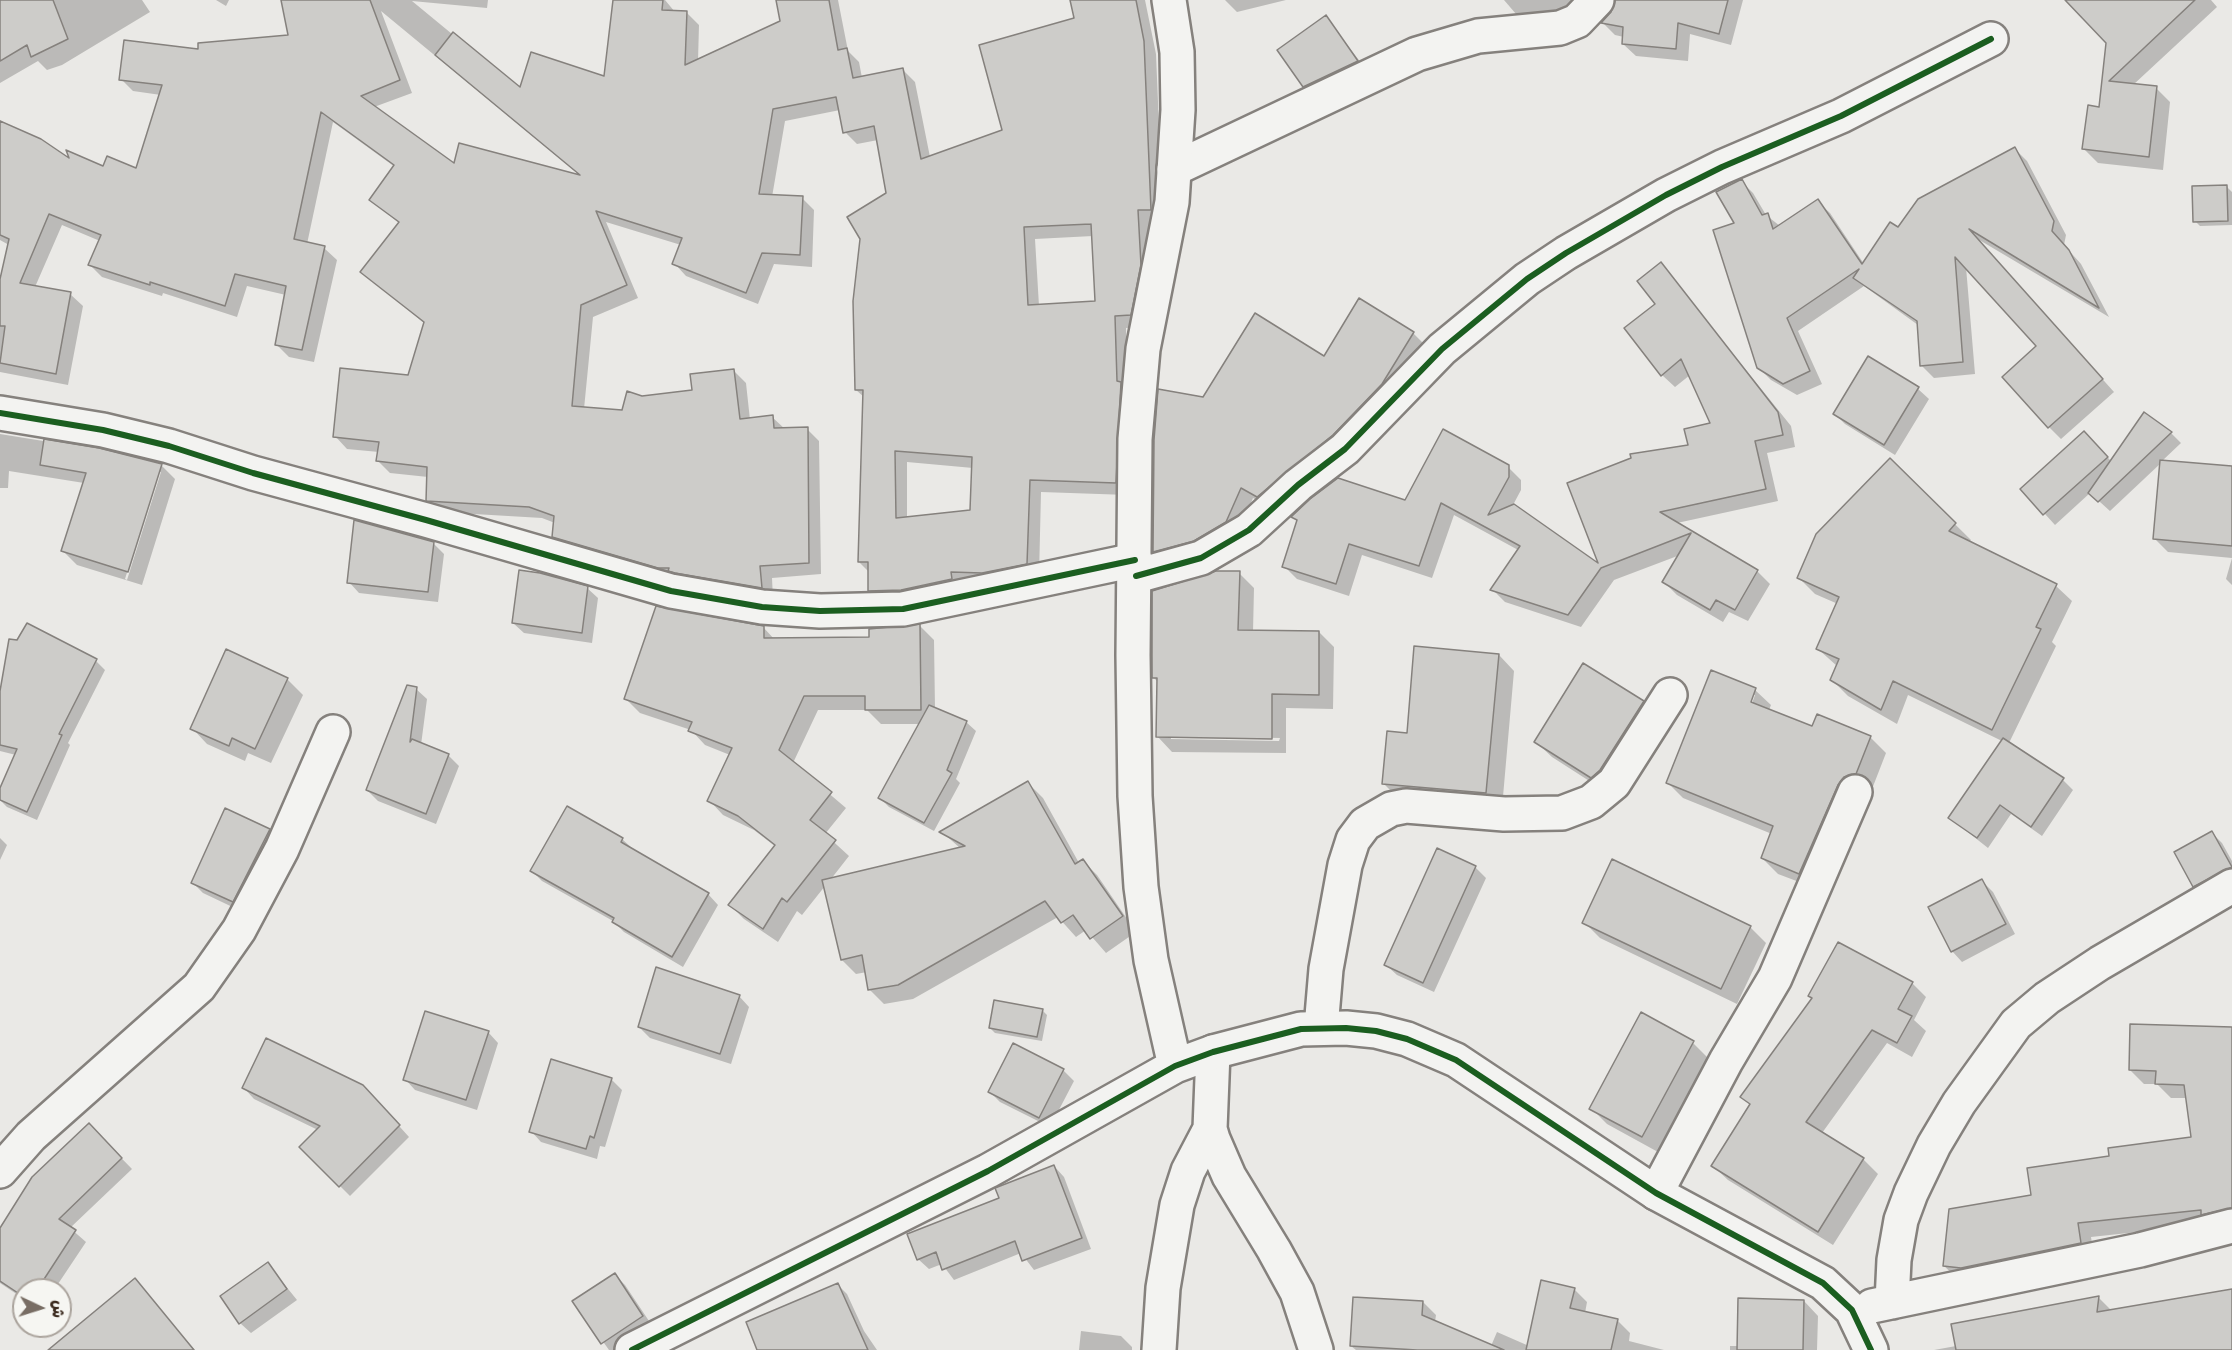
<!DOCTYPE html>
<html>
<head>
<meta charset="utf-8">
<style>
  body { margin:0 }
  #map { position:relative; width:2232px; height:1350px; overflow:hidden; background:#eae9e6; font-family:Caveat,"Playpen Sans Arabic",sans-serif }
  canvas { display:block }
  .north { position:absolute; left:12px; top:1278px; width:60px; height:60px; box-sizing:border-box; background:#f6f6f2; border:2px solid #aba49d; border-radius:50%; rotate:94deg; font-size:16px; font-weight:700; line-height:24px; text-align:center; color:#3b2a1e }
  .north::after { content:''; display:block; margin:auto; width:21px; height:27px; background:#786d64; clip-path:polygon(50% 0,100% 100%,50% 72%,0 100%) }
</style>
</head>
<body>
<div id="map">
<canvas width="2232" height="1350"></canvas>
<div class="north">ش</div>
</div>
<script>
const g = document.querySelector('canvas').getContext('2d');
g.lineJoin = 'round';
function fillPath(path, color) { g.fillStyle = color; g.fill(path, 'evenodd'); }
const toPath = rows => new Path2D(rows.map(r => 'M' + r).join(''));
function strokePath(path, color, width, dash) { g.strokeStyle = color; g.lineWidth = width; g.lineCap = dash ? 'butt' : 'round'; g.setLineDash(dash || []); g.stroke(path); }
const shadow = toPath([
  [0,0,142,0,150,12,62,65,47,70,38,61,0,83],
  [216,0,229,0,226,6],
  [283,0,488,0,487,8,412,1,520,90,605,78,614,0,665,0,675,12,687,13,699,25,698,61,781,22,777,0,838,0,848,51,859,62,862,78,902,69,915,82,930,157,1004,131,1076,19,1072,0,1145,0,1156,54,1163,221,1150,222,1152,278,1142,327,1126,328,1128,495,1041,492,1039,576,882,603,870,590,869,572,859,562,864,397,856,390,888,193,878,140,857,144,845,132,840,110,785,121,772,197,802,198,814,210,812,267,774,264,758,304,686,276,674,263,681,245,606,222,638,298,593,317,584,409,623,412,642,397,693,391,733,370,746,383,750,420,772,417,785,429,807,429,819,441,821,574,772,578,773,599,566,549,554,537,555,523,542,518,440,512,427,500,428,477,390,473,378,461,379,452,347,449,335,436,409,377,425,324,362,272,400,224,371,200,395,167,333,122,307,244,324,248,337,260,314,362,289,357,277,345,286,295,247,286,237,317,163,293,162,296,102,277,90,265,100,241,62,225,35,287,70,294,83,306,68,385,0,372,0,293,9,245,0,240,0,120,72,162,137,170,161,95,133,91,121,79,200,51,290,37],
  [381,11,582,177,455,166,374,107,412,93],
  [1093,236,1096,303,1039,306,1035,239],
  [907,462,973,468,971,512,907,518],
  [1225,0,1286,0,1237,12],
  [1504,0,1595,0,1556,23,1516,14],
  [1617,0,1743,0,1731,45,1690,34,1688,61,1636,56,1623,44,1624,37,1615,35,1603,23,1617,4],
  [2081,0,2211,0,2217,7,2133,85,2156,88,2170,102,2163,170,2098,163,2084,149,2100,108,2107,43],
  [1326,17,1368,72,1315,97,1304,86],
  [2015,149,2027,161,2066,235,2064,245,2081,264,2109,317,1976,238,2114,392,2061,439,2049,427,2039,346,1966,267,1975,374,1934,378,1922,366,1918,325,1864,286,1798,331,1822,384,1797,395,1771,380,1758,367,1737,224,1741,181,1753,193,1766,215,1780,226,1817,201,1830,213,1864,264,1899,229],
  [2227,187,2232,192,2232,225,2200,226,2195,221],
  [1661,264,1791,426,1795,447,1767,453,1778,501,1677,523,1757,571,1770,584,1748,621,1729,612,1723,622,1677,595,1664,582,1680,555,1614,580,1581,627,1505,602,1492,589,1520,551,1454,515,1432,578,1362,555,1349,596,1297,579,1284,566,1299,522,1294,517,1405,502,1508,467,1521,480,1521,490,1513,505,1601,567,1690,446,1712,424,1690,375,1675,387,1662,375,1657,304],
  [1413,333,1425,345,1270,508,1253,498,1238,534,1166,563,1154,551,1204,399],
  [1868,359,1918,389,1929,399,1895,455,1845,424,1835,414],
  [2084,433,2112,462,2171,433,2181,443,2162,461,2232,496,2232,585,2226,579,2232,558,2168,552,2155,539,2161,463,2110,511,2090,493,2055,525,2045,514,2022,489],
  [0,434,99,450,161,465,175,479,142,585,77,565,63,551,84,483,9,471,8,488,0,488],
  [158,472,161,472,127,580,125,579],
  [1890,460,1971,540,1968,543,2056,586,2072,601,2052,642,2056,646,2009,743,2063,780,2073,790,2042,836,2011,814,1988,848,1950,818,2002,741,1908,695,1897,724,1848,696,1832,680,1837,666,1818,649,1838,604,1815,594,1799,578],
  [433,543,444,554,438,602,359,593,349,582],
  [1239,573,1254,588,1253,632,1319,632,1334,647,1333,709,1286,708,1286,753,1172,752,1158,737,1159,683,1154,678],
  [1171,736,1280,738,1279,741,1171,739],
  [587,588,598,598,592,643,524,633,513,623],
  [920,626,934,640,935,709,966,722,976,731,956,779,960,783,934,831,889,807,880,798,920,724,881,724,867,710,818,710,793,763,846,808,825,834,849,856,831,879,960,848,942,832,1028,783,1043,798,1079,863,1083,861,1097,875,1136,932,1106,953,1086,930,1076,937,1058,917,913,999,884,1004,869,989,867,972,856,974,842,960,825,886,802,915,797,911,778,942,744,919,730,905,776,847,754,830,723,815,709,800,730,755,705,745,691,730,640,713,625,698,763,627,775,640,871,639],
  [1499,655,1514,671,1502,808,1399,799,1383,783,1408,734],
  [96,661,105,670,68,743,70,745,37,820,7,807,0,800,0,792,16,755,0,751,0,699],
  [287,679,303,695,271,763,248,753,245,761,207,744,192,728],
  [416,689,427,699,421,745,448,755,459,766,436,824,378,801,367,790],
  [1755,690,1771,705,1769,710,1813,728,1870,737,1886,753,1872,789,1860,792,1815,888,1778,874,1762,858,1772,834,1683,798,1667,782],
  [1752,695,1755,695,1750,709],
  [1643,703,1659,718,1608,793,1552,757,1536,742],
  [226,810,269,830,280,841,243,912,203,893,192,882],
  [2212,833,2222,843,2232,861,2232,883,2205,897,2194,886],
  [0,838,7,845,0,860],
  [622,839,633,849,708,894,718,905,683,967,624,932,613,921,542,881,532,871],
  [1475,867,1486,878,1434,992,1397,975,1386,965],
  [1982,881,1993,892,2015,934,1962,962,1952,951],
  [1584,922,1750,927,1766,943,1737,1004,1600,938],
  [1912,983,1926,997,1914,1020,1926,1031,1912,1057,1887,1043,1822,1133,1863,1159,1878,1174,1833,1245,1728,1180,1713,1166,1751,1105,1742,1097],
  [739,996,749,1007,731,1064,650,1038,639,1027],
  [1042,1010,1047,1015,1042,1041,995,1033,990,1028],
  [1642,1014,1693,1043,1709,1059,1658,1152,1607,1124,1591,1108],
  [2232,1029,2232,1225,2212,1224,2091,1237,2094,1257,1958,1279,1944,1266,2033,1196,2111,1157,2193,1138,2188,1098,2171,1098,2157,1084,2144,1084,2130,1070],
  [488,1032,498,1043,477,1110,415,1090,405,1079],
  [1063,1070,1074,1081,1050,1127,1000,1102,990,1092],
  [611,1079,622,1090,605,1147,600,1146,597,1159,541,1142,531,1131],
  [244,1088,373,1097,409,1137,350,1196,301,1147,318,1130,254,1099],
  [89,1125,132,1169,70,1228,86,1242,54,1290,24,1290,24,1299,0,1283,0,1230],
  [1054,1166,1064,1177,1091,1249,1034,1270,1021,1253,954,1280,942,1264,929,1269,918,1259,1001,1199],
  [268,1264,297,1300,251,1333,240,1323],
  [615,1275,625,1285,653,1327,619,1350,609,1350,575,1302],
  [134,1280,195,1350,50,1350],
  [838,1285,847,1294,864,1331,877,1350,759,1350],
  [1574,1289,1587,1302,1585,1313,1617,1320,1630,1333,1629,1341,1664,1350,1356,1350,1351,1346,1423,1302,1436,1315,1435,1322,1491,1346,1497,1332,1529,1346],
  [2232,1291,2232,1350,1934,1350,1956,1346,1952,1325,2099,1298,2112,1311],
  [1804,1301,1818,1316,1817,1350,1730,1350,1730,1346,1739,1346],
  [1081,1331,1121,1336,1132,1347,1132,1350,1079,1350]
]);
const building = toPath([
  [0,0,53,0,68,39,31,57,27,45,0,61,0,0],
  [281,0,370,0,400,80,361,96,454,163,459,143,580,175,435,55,453,32,520,87,531,52,604,76,613,0,663,0,662,10,687,11,685,65,780,21,776,0,829,0,838,50,847,48,853,78,903,68,921,159,1002,130,979,45,1074,18,1070,0,1136,0,1144,41,1151,210,1138,210,1141,265,1131,315,1115,316,1117,381,1121,382,1116,483,1030,480,1027,564,982,573,951,572,952,579,901,590,868,591,868,562,858,562,863,390,855,390,853,301,860,239,847,217,886,193,874,126,843,133,836,97,773,109,759,194,803,196,800,255,762,253,746,293,672,264,682,238,596,211,627,285,581,305,572,406,622,410,627,391,642,396,692,390,690,374,734,369,740,419,773,415,774,428,808,427,809,563,760,566,762,588,675,573,668,571,669,568,658,568,552,537,554,516,529,507,426,501,427,467,376,461,379,442,333,437,340,368,408,375,424,322,360,272,399,222,369,200,394,165,321,112,294,239,325,246,302,350,275,345,286,286,235,274,225,306,150,282,150,285,88,265,101,235,49,214,20,283,71,292,56,374,0,363,5,326,0,326,0,279,9,239,0,235,0,121,41,139,69,158,66,150,103,166,107,156,136,168,162,85,119,80,124,40,198,49,198,43,288,35,281,0],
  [1091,224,1095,301,1028,305,1024,227,1091,224],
  [895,451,972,457,970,510,896,518,895,451],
  [1615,0,1728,0,1719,34,1678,23,1676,49,1622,44,1623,27,1601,23,1611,12,1615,0],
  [2065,0,2195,0,2109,81,2157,86,2149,157,2082,149,2088,105,2099,107,2106,43,2065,0],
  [1326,15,1358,61,1303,87,1277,50,1326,15],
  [2015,147,2054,221,2052,231,2069,250,2099,308,1969,229,2103,379,2048,428,2002,377,2036,346,1955,257,1963,362,1920,366,1917,321,1853,278,1859,269,1787,318,1810,371,1783,384,1757,368,1713,230,1734,223,1716,192,1742,179,1762,215,1768,213,1773,229,1818,199,1862,264,1890,222,1898,227,1918,199,2015,147],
  [2227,185,2228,221,2193,222,2192,186,2227,185],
  [1661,262,1778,412,1783,435,1755,441,1766,489,1660,512,1758,570,1735,610,1716,600,1710,610,1662,582,1691,533,1601,568,1568,615,1490,590,1520,546,1441,503,1419,566,1349,544,1336,584,1282,567,1297,520,1291,517,1310,499,1338,478,1405,500,1443,429,1509,465,1509,477,1488,515,1514,504,1598,563,1567,483,1631,458,1630,454,1688,445,1684,429,1710,423,1681,359,1661,376,1624,328,1655,304,1637,281,1661,262],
  [1359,298,1414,332,1382,384,1333,435,1257,497,1241,488,1226,522,1194,541,1153,552,1154,440,1158,389,1203,397,1255,313,1324,356,1359,298],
  [1868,356,1919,387,1884,445,1833,414,1868,356],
  [2144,412,2172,432,2098,502,2088,493,2144,412],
  [2084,431,2108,457,2043,515,2020,489,2084,431],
  [44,439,99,448,162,464,128,572,61,551,86,473,40,465,44,439],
  [1890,458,1956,523,1949,531,2057,584,2036,627,2041,629,1992,730,1893,681,1881,710,1830,680,1839,659,1816,649,1839,597,1797,578,1816,534,1890,458],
  [2160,460,2232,466,2232,546,2153,539,2160,460],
  [354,520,434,542,428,592,347,583,354,520],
  [519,570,540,573,588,586,582,633,512,623,519,570],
  [1216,571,1240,571,1238,630,1319,631,1319,695,1272,694,1272,739,1156,737,1157,678,1152,678,1152,591,1216,571],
  [656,606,764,626,764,638,869,637,869,629,920,624,921,710,865,710,865,696,804,696,779,750,832,792,810,820,836,840,787,902,782,898,763,929,728,905,775,845,738,816,707,801,732,748,688,731,692,722,624,699,656,606],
  [27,623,97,659,59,734,62,735,27,812,0,800,0,788,17,749,0,745,0,691,9,639,17,640,27,623],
  [1414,646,1499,654,1486,793,1382,784,1387,731,1407,733,1414,646],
  [226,649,288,678,255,749,232,738,229,746,190,729,226,649],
  [1583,663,1644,701,1600,770,1591,778,1534,742,1583,663],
  [1711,670,1756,688,1751,702,1812,726,1817,714,1871,736,1856,774,1844,777,1838,785,1799,874,1761,858,1773,826,1666,783,1711,670],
  [407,685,417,687,410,742,412,739,449,754,426,814,366,790,407,685],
  [929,705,967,721,947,770,952,773,924,823,878,798,929,705],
  [2003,738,2064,778,2031,827,2000,805,1977,838,1948,818,2003,738],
  [1028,781,1075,864,1083,859,1123,916,1090,939,1073,915,1061,923,1045,901,898,985,868,990,862,955,841,960,822,880,965,846,939,832,1028,781],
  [567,806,623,838,621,842,709,893,672,957,612,922,614,918,530,871,567,806],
  [225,808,270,829,233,902,191,883,225,808],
  [2212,831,2232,867,2193,887,2174,852,2212,831],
  [1437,848,1476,866,1423,983,1384,965,1437,848],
  [1612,859,1751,926,1721,989,1582,923,1612,859],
  [1982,879,2006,924,1951,952,1928,907,1982,879],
  [1838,942,1913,982,1898,1009,1912,1016,1897,1043,1872,1030,1806,1122,1864,1158,1818,1232,1711,1166,1750,1104,1740,1097,1812,998,1808,996,1838,942],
  [656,967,740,995,720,1054,638,1027,656,967],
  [994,1000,1043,1009,1037,1037,989,1028,994,1000],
  [425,1011,489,1031,466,1100,403,1080,425,1011],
  [1641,1012,1694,1041,1642,1137,1589,1109,1641,1012],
  [2130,1024,2232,1027,2232,1208,2201,1215,2201,1210,2078,1223,2081,1243,1961,1268,1943,1266,1949,1209,2031,1195,2027,1168,2109,1156,2108,1148,2191,1137,2184,1085,2155,1084,2156,1071,2129,1070,2130,1024],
  [266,1038,363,1085,400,1125,339,1187,299,1147,320,1126,242,1088,266,1038],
  [1013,1043,1064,1069,1039,1118,988,1092,1013,1043],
  [551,1059,612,1078,594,1138,590,1136,586,1149,529,1132,551,1059],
  [89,1123,122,1158,59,1219,76,1230,37,1290,24,1290,24,1297,0,1281,0,1228,32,1177,89,1123],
  [1054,1165,1082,1238,1022,1261,1015,1241,942,1270,936,1252,917,1260,907,1234,999,1198,995,1188,1054,1165],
  [268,1262,287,1289,239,1324,220,1296,268,1262],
  [615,1273,643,1316,601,1344,572,1301,615,1273],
  [135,1278,194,1350,48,1350,135,1278],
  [1541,1280,1575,1288,1570,1308,1618,1319,1611,1350,1526,1350,1541,1280],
  [838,1283,868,1350,757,1350,746,1322,838,1283],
  [2232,1289,2232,1350,1956,1350,1951,1324,2099,1296,2097,1312,2232,1289],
  [1353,1297,1423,1301,1422,1315,1504,1350,1417,1350,1350,1346,1353,1297],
  [1738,1298,1804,1300,1803,1350,1737,1350,1738,1298]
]);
const street = toPath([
  [1174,169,1417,54,1478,36,1560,28,1577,21,1597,0],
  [0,413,103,430,169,446,253,473,426,520,671,591,762,607,820,611,903,609,1135,560],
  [1136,576,1201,558,1249,530,1298,485,1345,449,1442,349,1527,279,1566,253,1666,195,1722,167,1841,116,1991,39],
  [1321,1028,1326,969,1345,865,1353,840,1365,824,1391,809,1406,806,1504,814,1562,813,1591,802,1614,783,1670,695],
  [1213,1052,1210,1129,1213,1139,1229,1176,1274,1250,1297,1292,1316,1350],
  [0,1171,31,1136,199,987,239,930,282,849,333,732],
  [1656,1193,1726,1061,1775,978,1855,792],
  [1892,1302,1894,1260,1901,1220,1911,1193,1934,1145,1959,1103,2016,1024,2047,998,2100,963,2232,886],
  [1872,1306,2140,1250,2232,1226],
  [1159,1350,1163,1288,1177,1205,1188,1171,1210,1129]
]);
const secondary = toPath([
  [1169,0,1177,52,1178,110,1172,202,1143,349,1135,439,1133,655,1135,796,1141,887,1151,960,1175,1066],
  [632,1350,988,1171,1175,1066,1213,1052,1301,1029,1346,1028,1376,1031,1407,1039,1456,1060,1656,1193,1823,1283,1852,1310,1871,1350]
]);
const cycleway = toPath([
  [0,413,103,430,169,446,253,473,426,520,671,591,762,607,820,611,903,609,1135,560],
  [1136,576,1201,558,1249,530,1298,485,1345,449,1442,349,1527,279,1566,253,1666,195,1722,167,1841,116,1991,39],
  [632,1350,988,1171,1175,1066,1213,1052,1301,1029,1346,1028,1376,1031,1407,1039,1456,1060,1656,1193,1823,1283,1852,1310,1871,1350]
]);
fillPath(shadow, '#0003');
fillPath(building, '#cdccc9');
strokePath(building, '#85817d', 1.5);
strokePath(street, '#85817d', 38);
strokePath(secondary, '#85817d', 38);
strokePath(street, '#f3f3f1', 33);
strokePath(secondary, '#f3f3f1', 33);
strokePath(cycleway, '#1b5e20', 6);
</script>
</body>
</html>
